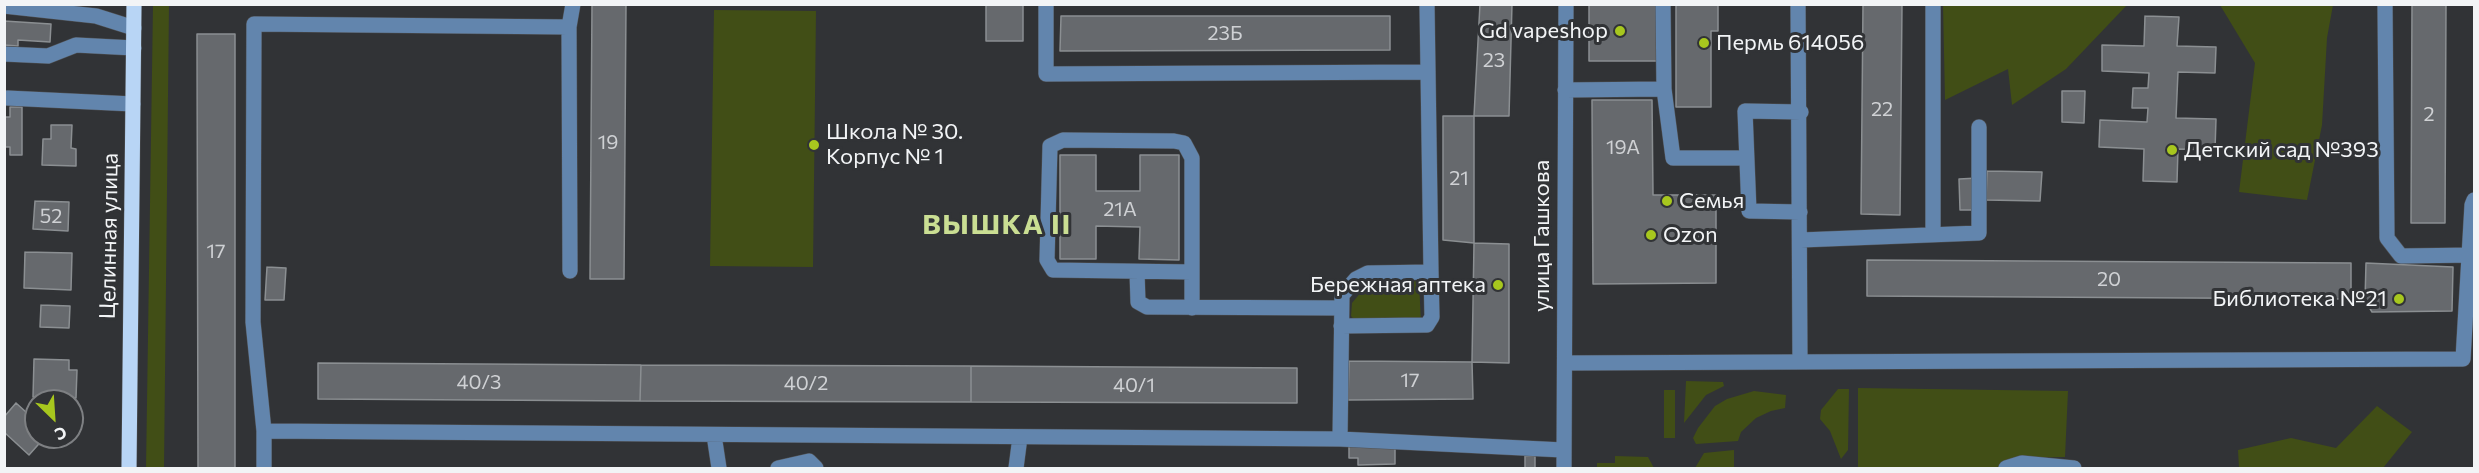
<!DOCTYPE html>
<html>
<head>
<meta charset="utf-8">
<style>
  body { margin:0 }
  #map { position:relative; width:2479px; height:473px; overflow:hidden; background:#313336; font-family:Commissioner,sans-serif }
  canvas { display:block }
  .frame { position:absolute; inset:0; border:6px solid #f2f4f6; pointer-events:none }
  .north { position:absolute; left:24px; top:389px; width:60px; height:60px; box-sizing:border-box; background:#313336; border:2px solid #7e8083; border-radius:50%; rotate:155deg; font-size:16px; font-weight:700; line-height:24px; text-align:center; color:#f2f4f6 }
  .north::after { content:''; display:block; margin:auto; width:21px; height:27px; background:#a7c71e; clip-path:polygon(50% 0,100% 100%,50% 72%,0 100%) }
</style>
</head>
<body>
<div id="map">
<canvas width="2479" height="473"></canvas>
<div class="frame"></div>
<div class="north">С</div>
</div>
<script>
const g = document.querySelector('canvas').getContext('2d');
g.lineJoin = 'round';
function fillPath(path, color) { g.fillStyle = color; g.fill(path, 'evenodd'); }
const toPath = rows => new Path2D(rows.map(r => 'M' + r).join(''));
function strokePath(path, color, width, dash) { g.strokeStyle = color; g.lineWidth = width; g.lineCap = dash ? 'butt' : 'round'; g.setLineDash(dash || []); g.stroke(path); }
function drawText(font, color, halo, rows, align = 'center') {
  g.font = font + ' Commissioner,sans-serif'; g.lineWidth = 6; g.setLineDash([]); g.textBaseline = 'middle'; g.strokeStyle = halo; g.fillStyle = color; for (const [text, x, y, turn = 0] of rows) {
    g.save(); g.translate(x, y); g.rotate((+turn || 0) * Math.PI / 180); g.textAlign = isNaN(turn) ? turn : align; if (halo) g.strokeText(text, 0, 0); g.fillText(text, 0, 0); g.restore();
  }
}
const green = toPath([
  [169,4,164,468,146,468,153,5],
  [1943,5,1943,4,2127,5,2066,69,2012,105,2008,69,1945,100],
  [2220,5,2333,5,2327,38,2322,125,2307,200,2239,192,2255,63],
  [714,10,816,11,813,267,710,266],
  [1419,281,1421,323,1357,323,1351,316,1352,303,1367,285],
  [1686,381,1723,382,1724,386,1706,395,1684,423],
  [1858,388,2068,391,2065,457,2015,458,2005,461,1999,468,1858,468],
  [1838,389,1849,389,1848,450,1841,459,1830,431,1820,419,1821,410],
  [1664,390,1675,390,1675,438,1664,438],
  [1754,391,1786,395,1785,408,1771,411,1756,418,1741,432,1738,441,1696,444,1693,438,1698,428,1715,406,1727,399],
  [2377,406,2412,432,2383,468,2239,468,2238,450,2291,438,2336,448],
  [1734,450,1734,468,1695,468,1704,453],
  [1615,456,1648,457,1654,468,1597,468,1597,463,1615,463]
]);
const building = toPath([
  [592,4,626,4,624,279,590,279,592,4],
  [986,4,1023,4,1023,41,986,41,986,4],
  [1480,4,1512,4,1509,116,1474,116,1480,4],
  [1589,4,1657,4,1657,61,1589,61,1589,4],
  [1676,4,1718,4,1718,31,1711,31,1711,107,1676,107,1676,4],
  [1863,4,1902,4,1900,215,1861,214,1863,4],
  [2412,4,2446,4,2445,223,2411,223,2412,4],
  [1061,16,1390,16,1390,50,1060,51,1061,16],
  [2145,16,2179,17,2177,46,2216,47,2215,73,2178,72,2176,118,2216,119,2215,150,2178,149,2177,182,2143,181,2144,149,2099,147,2100,120,2147,122,2148,108,2132,108,2133,88,2148,88,2149,73,2102,71,2102,45,2144,46,2145,16],
  [4,21,51,24,50,42,18,40,18,46,4,45,4,21],
  [197,34,235,34,235,468,198,468,197,34],
  [2062,91,2085,91,2084,123,2062,122,2062,91],
  [1592,100,1652,100,1653,195,1716,195,1716,283,1593,284,1592,100],
  [10,107,22,107,22,155,10,155,10,147,4,147,4,117,10,117,10,107],
  [1443,116,1474,116,1474,243,1443,240,1443,116],
  [51,125,72,125,71,148,76,149,76,166,42,165,43,139,51,139,51,125],
  [1060,155,1096,155,1096,191,1140,191,1140,155,1179,155,1179,260,1139,259,1140,227,1096,226,1096,259,1060,259,1060,155],
  [1987,171,2042,172,2040,201,1986,200,1987,171],
  [1978,178,1978,210,1960,210,1959,179,1978,178],
  [35,201,69,202,68,231,33,229,35,201],
  [1474,243,1509,244,1509,363,1472,362,1474,243],
  [25,252,72,253,71,290,24,288,25,252],
  [1867,260,2351,263,2351,299,1867,296,1867,260],
  [2366,263,2453,267,2452,311,2372,312,2365,300,2366,263],
  [267,267,286,268,284,300,265,300,267,267],
  [41,305,70,306,69,328,40,327,41,305],
  [34,359,69,360,69,370,77,370,76,398,33,397,34,359],
  [1349,361,1472,362,1473,399,1348,400,1349,361],
  [318,363,641,365,640,401,318,399,318,363],
  [641,365,971,366,971,402,640,401,641,365],
  [971,366,1297,368,1297,403,971,402,971,366],
  [16,403,36,421,36,437,45,437,29,455,4,432,4,417,16,403],
  [1349,445,1395,445,1395,464,1358,465,1358,458,1349,458,1349,445],
  [1525,456,1535,456,1535,468,1525,468,1525,456]
]);
const minor = toPath([
  [1046,4,1046,74,1428,72],
  [1663,4,1664,89],
  [1798,4,1800,362],
  [2385,4,2387,238,2401,256,2474,255],
  [4,6,96,16,134,28],
  [569,27,573,4],
  [4,54,48,56,76,45,134,48],
  [1565,90,1664,89,1673,158,1746,158],
  [7,98,133,104],
  [1800,212,1749,211,1745,111,1801,112],
  [1933,234,1933,4],
  [1801,240,1979,233,1979,127],
  [1137,272,1138,302,1147,307,1341,308],
  [1192,308,1192,158,1184,143,1174,141,1063,140,1050,146,1047,260,1053,270,1192,272],
  [1341,326,1427,325,1432,317,1431,272],
  [1565,363,2463,359,2472,205,2474,200],
  [264,431,1340,439,1563,450],
  [714,435,719,468],
  [1340,439,1342,295,1356,279,1368,273,1431,272,1427,4],
  [264,468,264,431,253,322,254,24,569,27,570,271],
  [778,468,809,461,816,468],
  [1016,468,1020,437],
  [1564,468,1566,4],
  [2006,468,2022,463,2074,468]
]);
const major = toPath([
  [129,468,134,4]
]);
const markers = [
  [1620,31,6,"#a7c71e"],
  [1704,43,6,"#a7c71e"],
  [814,145,6,"#a7c71e"],
  [2172,150,6,"#a7c71e"],
  [1667,201,6,"#a7c71e"],
  [1651,235,6,"#a7c71e"],
  [1498,285,6,"#a7c71e"],
  [2399,299,6,"#a7c71e"]
];
const numberNames = [
  ["23Б",1225,33],
  ["23",1494,60],
  ["22",1882,109],
  ["2",2429,114],
  ["19",608,142],
  ["19А",1623,147],
  ["21",1459,178],
  ["21А",1120,209],
  ["52",51,216],
  ["17",216,251],
  ["20",2109,279],
  ["17",1410,380],
  ["40/3",479,382],
  ["40/2",806,383],
  ["40/1",1134,385]
];
const poiNames = [
  ["Gd vapeshop",1608,31,"right"],
  ["Пермь 614056",1716,43],
  ["Школа № 30.",826,132],
  ["Корпус № 1",826,157],
  ["Детский сад №393",2184,150],
  ["Семья",1679,201],
  ["Ozon",1663,235],
  ["Бережная аптека",1486,285,"right"],
  ["Библиотека №21",2387,299,"right"]
];
const streetNames = [
  ["Целинная улица",109,236,-89],
  ["улица Гашкова",1542,236,-90]
];
const districtNames = [
  ["ВЫШКА II",997,225]
];
fillPath(green, '#414e16');
fillPath(building, '#66696d');
strokePath(building, '#8b8f92', 1.5);
strokePath(minor, '#505255', 16);
strokePath(major, '#505255', 16);
strokePath(minor, '#6285ad', 15);
strokePath(major, '#b8d5f5', 15);
for (const [x, y, r, color] of markers) { const dot = new Path2D(); dot.arc(x, y, r, 0, 2 * Math.PI); g.fillStyle = color; g.fill(dot); strokePath(dot, '#313336', 2); }
drawText('20px', '#cfd1d4', null, numberNames);
drawText('22px', '#f2f4f6', '#313336', poiNames, 'left');
drawText('22px', '#f2f4f6', '#313336', streetNames);
g.letterSpacing = '1.5px';
drawText('bold 28px', '#cade93', '#313336', districtNames);
g.letterSpacing = '0px';
</script>
</body>
</html>
